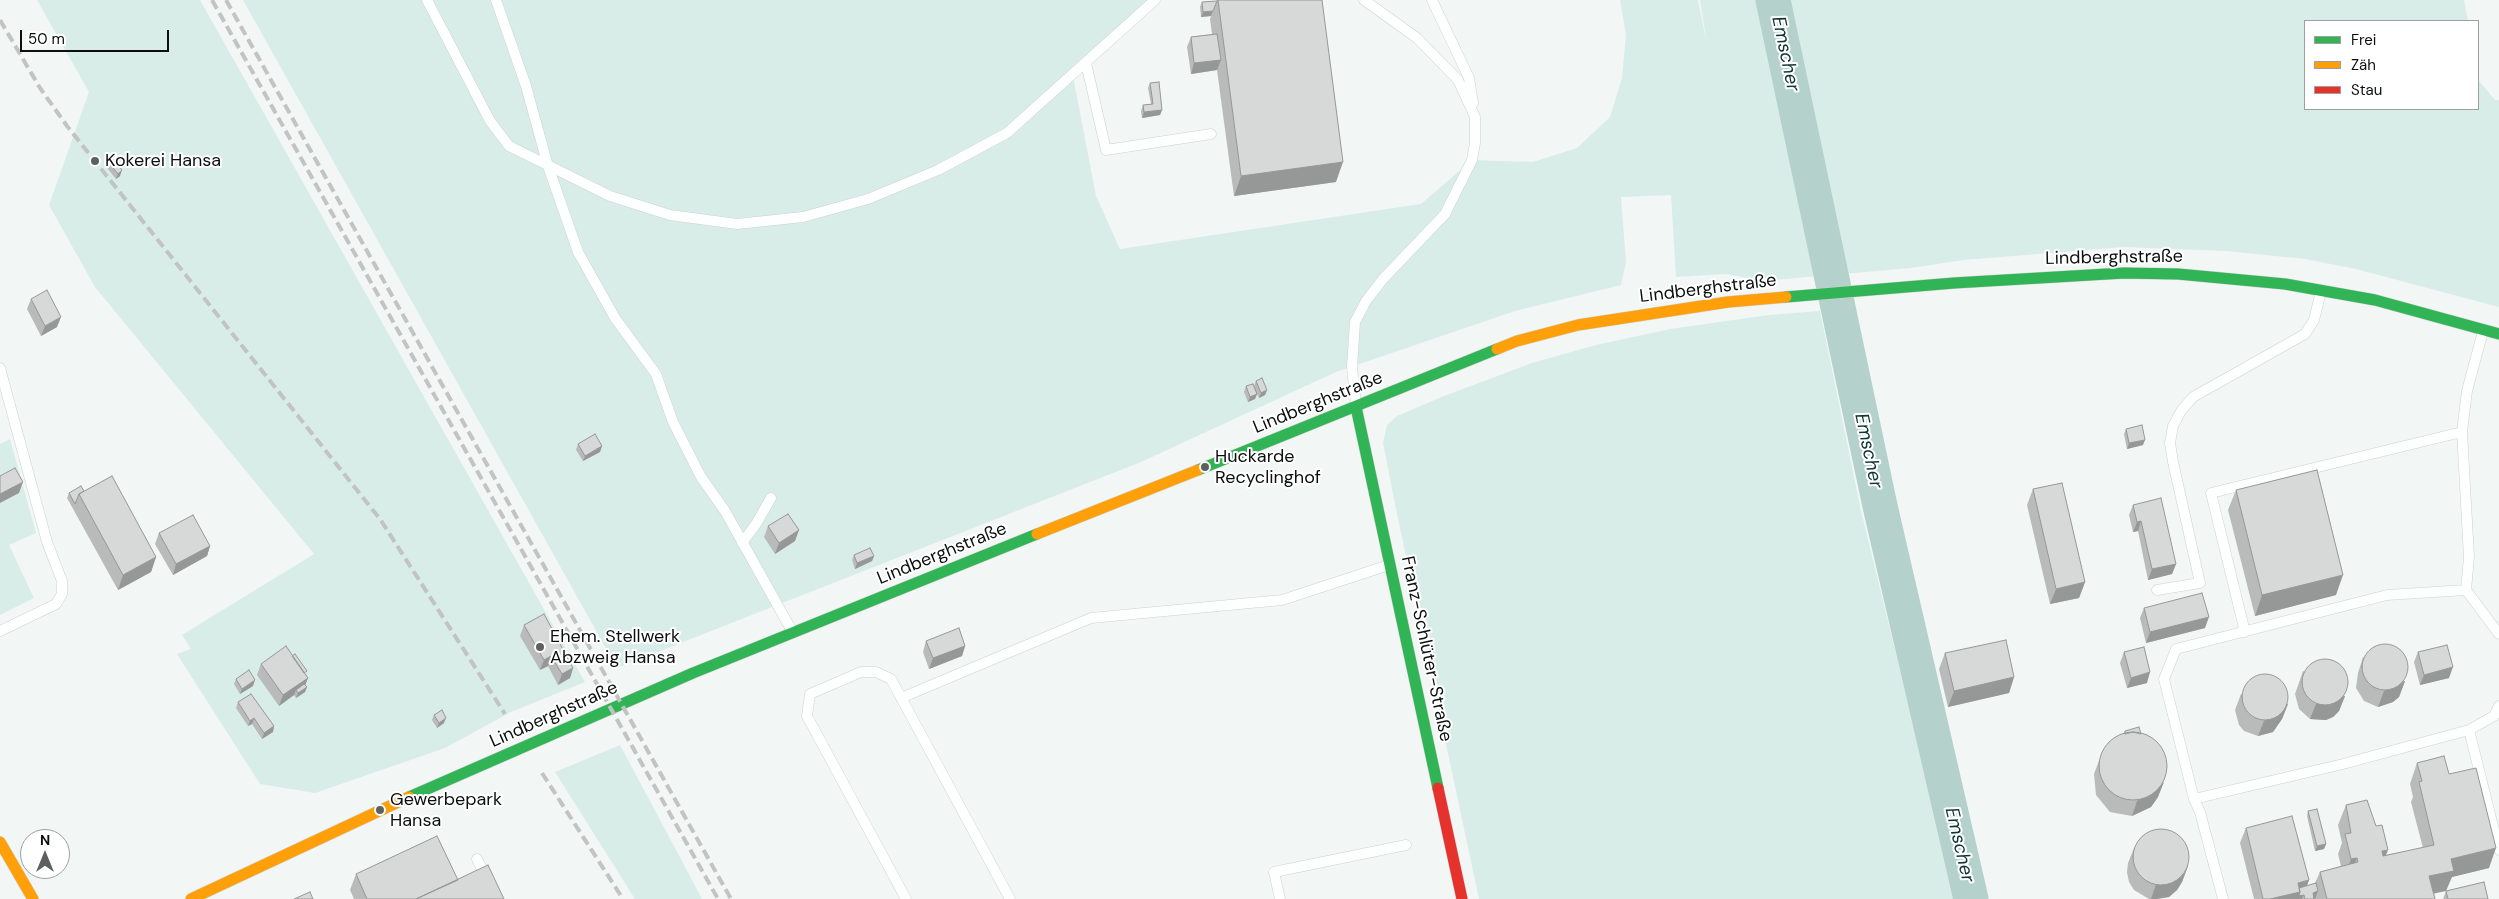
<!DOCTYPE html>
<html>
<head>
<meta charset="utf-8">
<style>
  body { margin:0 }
  #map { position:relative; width:2499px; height:899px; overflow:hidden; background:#f2f6f5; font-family:"DM Sans",sans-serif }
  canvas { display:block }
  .legend { position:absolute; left:2304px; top:20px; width:175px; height:90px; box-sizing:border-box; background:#fff; border:1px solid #9e9f9f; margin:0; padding:6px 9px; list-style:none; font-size:15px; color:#0c0f0e }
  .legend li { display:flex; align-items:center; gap:10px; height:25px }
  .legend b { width:25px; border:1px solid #9e9f9f }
  .north { position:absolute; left:20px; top:829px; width:50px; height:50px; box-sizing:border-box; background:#fff; border:1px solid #9e9f9f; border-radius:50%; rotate:0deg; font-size:14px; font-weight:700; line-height:20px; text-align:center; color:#0c0f0e }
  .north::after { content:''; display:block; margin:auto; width:18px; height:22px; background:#5c605f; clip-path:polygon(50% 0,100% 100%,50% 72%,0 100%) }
  .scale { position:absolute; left:20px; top:30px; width:149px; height:22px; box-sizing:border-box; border:2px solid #0c0f0e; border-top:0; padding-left:6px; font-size:15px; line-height:18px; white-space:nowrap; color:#0c0f0e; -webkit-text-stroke:4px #fff; paint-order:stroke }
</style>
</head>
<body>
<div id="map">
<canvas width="2499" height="899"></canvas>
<ul class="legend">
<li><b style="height:6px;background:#30b455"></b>Frei</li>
<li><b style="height:6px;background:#ff9f0a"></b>Zäh</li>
<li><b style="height:6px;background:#e5322d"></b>Stau</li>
</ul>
<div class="north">N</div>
<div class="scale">50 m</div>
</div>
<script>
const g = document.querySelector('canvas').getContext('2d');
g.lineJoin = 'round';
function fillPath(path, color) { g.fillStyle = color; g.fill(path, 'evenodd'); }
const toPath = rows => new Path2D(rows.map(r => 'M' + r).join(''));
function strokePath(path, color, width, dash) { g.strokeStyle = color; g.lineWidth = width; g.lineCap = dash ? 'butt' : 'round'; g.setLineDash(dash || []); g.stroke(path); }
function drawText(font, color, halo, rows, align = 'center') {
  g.font = font + ' "DM Sans",sans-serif'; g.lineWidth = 4; g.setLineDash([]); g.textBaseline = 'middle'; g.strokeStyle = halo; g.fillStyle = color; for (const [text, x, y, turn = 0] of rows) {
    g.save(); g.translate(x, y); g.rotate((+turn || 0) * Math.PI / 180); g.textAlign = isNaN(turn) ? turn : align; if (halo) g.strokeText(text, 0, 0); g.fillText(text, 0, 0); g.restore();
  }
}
const green = toPath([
  [37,0,200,0,585,682,511,712,445,748,315,793,260,784,177,654,191,649,182,635,314,554,95,287,49,205,89,92],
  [243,0,1155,0,1073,76,1096,196,1120,249,1421,204,1472,160,1533,162,1577,148,1610,117,1622,78,1626,35,1620,0,1698,0,1707,44,1700,0,2464,0,2468,21,2305,21,2305,109,2478,109,2478,73,2479,81,2495,100,2499,100,2499,307,2356,269,2305,259,2225,251,2124,247,1964,260,1911,268,1762,281,1727,274,1676,277,1671,195,1621,197,1626,262,1621,285,1515,311,1336,372,1141,462,617,668],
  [1820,311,1861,511,1956,899,1479,899,1396,509,1383,443,1387,425,1397,416,1439,398,1532,363,1596,345,1670,329,1769,315],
  [10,439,36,533,9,545,34,598,0,615,0,444],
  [620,745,683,863,702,899,635,899,555,772]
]);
const river = toPath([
  [1773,0,1880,506,1971,899]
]);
const lane = toPath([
  [427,0,490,121,509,146,610,196,670,215,737,224,803,217,868,199,938,170,1007,133,1155,0],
  [496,0,526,86,548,166,578,252,615,318,656,374,673,422,701,477,725,511,792,631],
  [1432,0,1469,78,1473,103],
  [1086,63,1106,150,1211,134],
  [0,368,47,542,62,581,62,594,56,604,0,631],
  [1356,404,1352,367,1355,322,1366,301,1383,279,1445,214,1472,160,1475,143,1475,117,1458,80,1417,38,1364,0],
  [2462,432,2467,391,2483,331],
  [742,543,756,524,771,498],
  [2157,590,2200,583,2173,462,2170,443,2173,426,2181,411,2193,397,2305,334,2314,320,2321,291],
  [2245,632,2211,493,2462,432,2469,557,2466,590],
  [901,698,1091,618,1282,600,1389,565],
  [2469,730,2499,850],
  [2194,799,2343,764,2469,730,2494,716,2499,706],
  [477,859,497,899],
  [906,899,807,716,810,694,861,672,876,672,891,679,1010,899],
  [1280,899,1274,872,1406,845],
  [2223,899,2200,812,2194,799,2164,679,2176,649,2387,595,2466,590,2499,634]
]);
const fast = toPath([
  [1786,297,1954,283,2124,273,2178,274,2285,284,2375,300,2499,334],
  [1356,407,1438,788],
  [1198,470,1497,349],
  [409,797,693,673,1037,534]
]);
const slow = toPath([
  [1497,349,1517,341,1578,325,1728,302,1786,297],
  [1037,534,1198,470],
  [0,842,33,899],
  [191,899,409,797]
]);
const jam = toPath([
  [1438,788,1462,899]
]);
const rail = toPath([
  [212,0,718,899],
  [226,0,731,899],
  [0,20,40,88,67,126,380,519,505,714],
  [542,773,623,899]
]);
const wall = toPath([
  [1217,0,1322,0,1336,182,1234,196,1217,70,1191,74,1187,47,1191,37,1212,34,1210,19,1211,16,1201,17,1200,7,1202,2,1217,1],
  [1150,83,1162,110,1160,115,1142,118,1141,111,1143,105,1151,104,1148,88],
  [110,164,120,176,116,179,108,169],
  [31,299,57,327,41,336,27,309],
  [1256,381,1267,390,1265,395,1259,398,1257,394,1255,399,1248,402,1244,392,1246,386,1254,386],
  [2126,429,2143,445,2127,449,2124,434],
  [578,444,602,446,600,452,583,461,576,450],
  [2033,489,2085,582,2079,598,2050,604,2027,505],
  [2236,490,2336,595,2255,616,2228,510],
  [84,491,156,557,151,572,118,590,67,498,69,493],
  [2133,505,2176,564,2172,574,2148,580,2138,531,2133,532,2129,515],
  [768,526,795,541,775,554,764,537],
  [159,533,210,546,207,556,173,575,155,544],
  [854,555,874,556,872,561,855,569,852,560],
  [2144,608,2205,628,2146,643,2140,618],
  [524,625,573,668,570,678,558,685,548,666,540,670,520,636],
  [926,641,965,646,962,656,929,669,923,652],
  [2124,652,2147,683,2127,688,2120,663],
  [2418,652,2449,678,2420,685,2414,662],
  [1945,653,2014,677,2009,693,1948,707,1939,669],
  [2363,657,2405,681,2399,697,2393,702,2378,707,2364,701,2356,688,2358,673],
  [261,664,305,674,308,678,305,685,307,687,305,692,296,698,294,695,279,706,257,675],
  [2303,671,2345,696,2339,711,2333,717,2326,720,2310,719,2299,709,2295,694],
  [236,679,253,686,240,694,234,684],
  [2241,694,2288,704,2282,719,2273,732,2258,736,2244,731,2239,725,2235,710],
  [238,702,274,726,273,732,262,739,252,724,248,726,236,708],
  [434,715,444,723,437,728,432,720],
  [2125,731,2158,797,2151,807,2132,816,2110,812,2096,795,2094,774,2100,758,2123,734],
  [2417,763,2449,774,2489,868,2452,877,2434,894,2435,899,2254,899,2240,843,2246,828,2309,880,2307,886,2315,883,2320,872,2341,866,2338,854,2342,843,2338,825,2346,805,2386,855,2423,848,2411,802,2413,797,2410,784],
  [2308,811,2326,844,2324,849,2315,851,2307,816],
  [2134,848,2188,866,2182,882,2177,890,2169,897,2156,899,2149,899,2134,890,2129,882,2127,872,2128,863],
  [356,874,458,880,504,899,354,899,350,890],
  [2446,891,2488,899,2443,899]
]);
const shadedWall = toPath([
  [1213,11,1211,16,1201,17,1203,12],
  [1221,60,1217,70,1191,74,1194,63],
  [1162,110,1160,115,1142,118,1144,112],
  [1343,162,1336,182,1234,196,1241,176],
  [122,170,120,176,116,179,118,174],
  [61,317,57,327,41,336,45,326],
  [1267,390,1265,395,1259,398,1261,393],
  [1257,394,1255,399,1248,402,1250,397],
  [2145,440,2143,445,2127,449,2129,443],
  [602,446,600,452,583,461,585,456],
  [23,482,19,493,0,503,0,494],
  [2141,521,2138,531,2133,532,2137,522],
  [799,530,795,541,775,554,779,543],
  [210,546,207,556,173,575,176,564],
  [874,556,872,561,855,569,857,563],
  [156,557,151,572,118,590,123,575],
  [2176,564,2172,574,2148,580,2152,569],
  [2343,575,2336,595,2255,616,2262,595],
  [2085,582,2079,598,2050,604,2056,589],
  [2209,617,2205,628,2146,643,2150,632],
  [965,646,962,656,929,669,933,658],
  [551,656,548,666,540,670,544,660],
  [2453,667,2449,678,2420,685,2424,675],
  [573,668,570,678,558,685,562,674],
  [2150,672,2147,683,2127,688,2131,678],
  [2014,677,2009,693,1948,707,1954,691],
  [308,678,304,688,296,690,294,695,279,706,283,695],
  [255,680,253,686,240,694,242,689],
  [2405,681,2399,697,2393,702,2378,707,2384,691],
  [307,687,305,692,296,698,298,693],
  [2345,696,2339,711,2333,717,2326,720,2310,719,2316,704],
  [2288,704,2282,719,2273,732,2258,736,2264,721],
  [254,718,252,724,248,726,250,721],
  [446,718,444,723,437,728,439,723],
  [274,726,273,732,262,739,264,733],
  [2164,782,2158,797,2151,807,2132,816,2137,801],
  [2326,844,2324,849,2315,851,2317,846],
  [2496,848,2489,868,2452,877,2446,891,2422,896,2429,876,2451,859],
  [2388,850,2380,870,2382,851],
  [2357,858,2350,878,2344,879,2351,859],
  [2188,866,2182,882,2177,890,2169,897,2156,899,2151,899,2156,884],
  [2309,880,2302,899,2298,899,2299,896,2298,899,2270,899,2298,883],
  [2318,891,2315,899,2310,899,2313,893]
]);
const building = toPath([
  [1218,0,1322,0,1343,162,1241,176,1218,0],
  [1217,1,1213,11,1203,12,1202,2,1217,1],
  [1217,34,1221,60,1194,63,1191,37,1217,34],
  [1159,82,1162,110,1144,112,1143,105,1153,104,1150,83,1159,82],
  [114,160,122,170,118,174,110,164,114,160],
  [47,290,61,317,45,326,31,299,47,290],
  [1262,378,1267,390,1261,393,1256,381,1262,378],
  [1253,384,1257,394,1250,397,1246,386,1253,384],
  [2142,425,2145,440,2129,443,2126,429,2142,425],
  [595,434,602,446,585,456,578,444,595,434],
  [15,468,23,482,0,494,0,476,15,468],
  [2317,470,2343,575,2262,595,2236,490,2317,470],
  [112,476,156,557,123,575,79,494,112,476],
  [2062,483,2085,582,2056,589,2033,489,2062,483],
  [81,486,84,491,79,494,75,504,69,493,81,486],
  [2161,498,2176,564,2152,569,2141,521,2137,522,2133,505,2161,498],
  [788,514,799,530,779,543,768,526,788,514],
  [193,515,210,546,176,564,159,533,193,515],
  [870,548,874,556,857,563,854,555,870,548],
  [2202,593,2209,617,2150,632,2144,608,2202,593],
  [544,614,573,668,562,674,551,656,544,660,524,625,544,614],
  [959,628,965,646,933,658,926,641,959,628],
  [2006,640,2014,677,1954,691,1945,653,2006,640],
  '2362 667a23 23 0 1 1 46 0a23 23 0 1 1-46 0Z',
  [2447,645,2453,667,2424,675,2418,652,2447,645],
  [286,646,308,678,283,695,261,664,286,646],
  [2144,647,2150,672,2131,678,2124,652,2144,647],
  [295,654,307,671,304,673,292,656,295,654],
  '2302 682a23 23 0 1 1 46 0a23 23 0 1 1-46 0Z',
  [249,670,255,680,242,689,236,679,249,670],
  '2242 697a23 23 0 1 1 46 0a23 23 0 1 1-46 0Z',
  [304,684,307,687,298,693,296,690,304,684],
  [251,694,274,726,264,733,254,718,250,721,238,702,251,694],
  [442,710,446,718,439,723,434,715,442,710],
  [2139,727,2141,734,2133,732,2125,734,2125,731,2139,727],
  '2099 766a34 34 0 1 1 68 0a34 34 0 1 1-68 0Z',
  [2444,756,2449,774,2476,768,2496,848,2451,859,2454,871,2429,876,2435,899,2327,899,2320,872,2358,862,2357,858,2351,859,2345,834,2351,833,2346,805,2367,800,2376,826,2382,825,2388,850,2382,851,2383,856,2434,845,2419,782,2422,781,2417,763,2444,756],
  [2317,809,2326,844,2317,846,2308,811,2317,809],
  [2292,816,2309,880,2298,883,2300,892,2270,899,2263,899,2246,828,2292,816],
  '2133 857a28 28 0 1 1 56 0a28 28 0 1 1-56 0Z',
  [437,836,458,880,416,899,367,899,356,874,437,836],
  [488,865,504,899,416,899,488,865],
  [2484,882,2488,899,2448,899,2446,891,2484,882],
  [2316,883,2318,891,2313,893,2314,899,2305,899,2304,895,2299,896,2300,892,2299,888,2316,883],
  [310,892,313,899,294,899,310,892]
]);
const markers = [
  [95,161,5,"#5c605f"],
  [1205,467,5,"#5c605f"],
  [540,647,5,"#5c605f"],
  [380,810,5,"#5c605f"]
];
const poiNames = [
  ["Kokerei Hansa",105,161],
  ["Huckarde",1215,457],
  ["Recyclinghof",1215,478],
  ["Ehem. Stellwerk",550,637],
  ["Abzweig Hansa",550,658],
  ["Gewerbepark",390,800],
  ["Hansa",390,821]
];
const streetNames = [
  ["Lindberghstraße",2114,258,-1],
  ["Lindberghstraße",1708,289,-7],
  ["Lindberghstraße",1318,403,-22],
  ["Lindberghstraße",942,554,-22],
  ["Franz-Schlüter-Straße",1426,649,78],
  ["Lindberghstraße",554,715,-24]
];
const waterNames = [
  ["Emscher",1785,54,78],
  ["Emscher",1868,451,78],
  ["Emscher",1959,845,77]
];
fillPath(green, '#d9ede8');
strokePath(river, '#b4d2cb', 35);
strokePath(lane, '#ced1d0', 11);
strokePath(fast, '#ced1d0', 12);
strokePath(slow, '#ced1d0', 12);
strokePath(jam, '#ced1d0', 12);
strokePath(lane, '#fdfefe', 10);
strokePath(fast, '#30b455', 11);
strokePath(slow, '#ff9f0a', 11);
strokePath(jam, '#e5322d', 11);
strokePath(rail, '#c2c3c3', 4, [10, 5]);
fillPath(wall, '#b8bbba');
fillPath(shadedWall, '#969897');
fillPath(building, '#d6d9d8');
strokePath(building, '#969897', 1);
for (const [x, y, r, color] of markers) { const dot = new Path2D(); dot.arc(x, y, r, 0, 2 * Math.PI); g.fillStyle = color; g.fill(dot); strokePath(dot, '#fff', 2); }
drawText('18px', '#0c0f0e', '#fff', poiNames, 'left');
drawText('18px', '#0c0f0e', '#fff', streetNames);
drawText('italic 19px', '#10362f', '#fff', waterNames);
</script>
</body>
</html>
